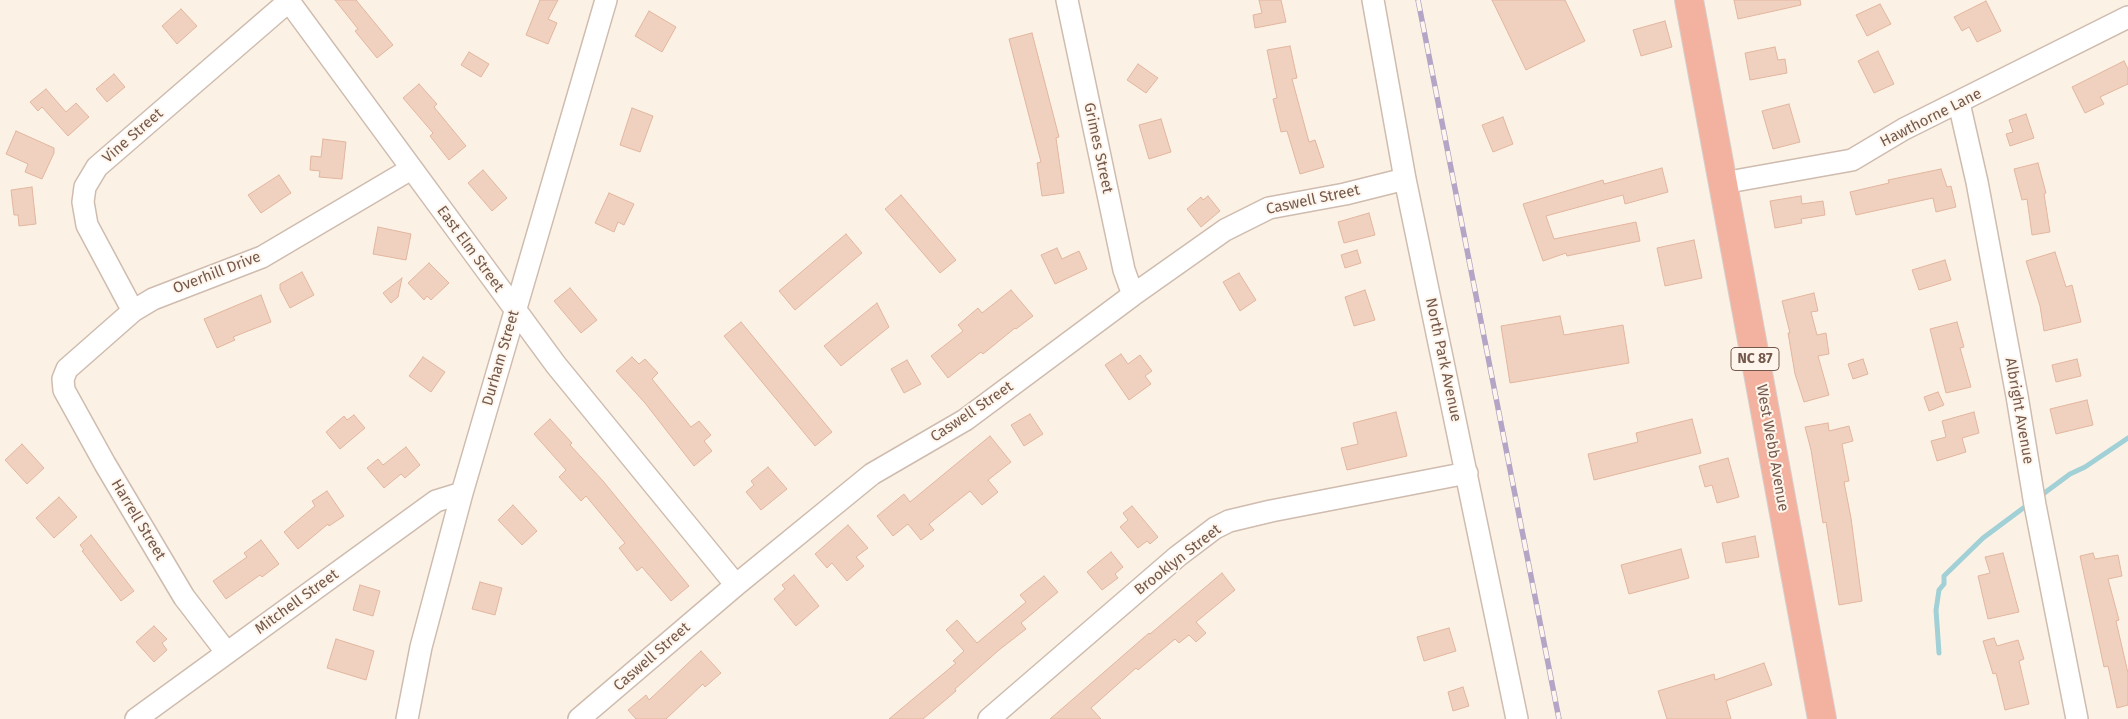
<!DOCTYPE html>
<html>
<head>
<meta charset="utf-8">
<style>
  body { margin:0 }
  canvas { display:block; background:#fbf2e5 }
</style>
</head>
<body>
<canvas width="2128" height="719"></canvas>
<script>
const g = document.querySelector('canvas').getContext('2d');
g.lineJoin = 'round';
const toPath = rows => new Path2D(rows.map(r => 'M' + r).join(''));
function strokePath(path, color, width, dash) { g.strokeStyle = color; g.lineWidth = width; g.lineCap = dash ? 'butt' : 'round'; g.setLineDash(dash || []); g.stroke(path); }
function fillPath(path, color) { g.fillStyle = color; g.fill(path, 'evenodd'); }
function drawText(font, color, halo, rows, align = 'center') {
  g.font = font + ' "Fira Sans",sans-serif'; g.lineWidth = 4; g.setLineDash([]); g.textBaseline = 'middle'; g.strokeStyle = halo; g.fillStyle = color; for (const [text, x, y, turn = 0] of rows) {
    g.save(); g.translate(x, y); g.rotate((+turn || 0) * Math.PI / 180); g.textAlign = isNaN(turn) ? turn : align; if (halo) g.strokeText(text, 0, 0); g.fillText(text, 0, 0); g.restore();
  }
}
const stream = toPath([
  [2039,497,2070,474,2085,467,2128,438],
  [1939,653,1936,610,1939,590,1944,584,1944,576,1983,538,2030,503]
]);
const building = toPath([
  [335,0,356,0,393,45,377,58,355,31,358,29,335,0],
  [540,0,558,0,548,19,557,23,548,44,526,35,540,0],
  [1259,0,1281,0,1286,22,1255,28,1253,15,1262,13,1259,0],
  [1492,0,1565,0,1585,41,1526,70,1492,0],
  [1734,0,1800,0,1801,5,1738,19,1734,0],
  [1986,1,2001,31,1977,42,1969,27,1962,31,1954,17,1986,1],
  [1880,4,1891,24,1867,36,1856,15,1880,4],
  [181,9,197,26,177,44,162,26,181,9],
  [649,11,676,27,662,52,635,36,649,11],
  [1665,21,1672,47,1641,56,1633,30,1665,21],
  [1032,33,1059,137,1056,138,1064,193,1042,196,1037,163,1041,162,1009,39,1032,33],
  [1290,46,1297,78,1292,79,1309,142,1315,140,1324,167,1300,174,1287,131,1281,132,1273,99,1277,98,1267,50,1290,46],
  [1775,47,1778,60,1785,59,1787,73,1750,80,1745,53,1775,47],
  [1878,51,1894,84,1874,93,1858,61,1878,51],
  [469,52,489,64,481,77,461,65,469,52],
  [2124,61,2128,69,2128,84,2100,97,2104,104,2085,113,2072,87,2124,61],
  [1138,64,1158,78,1146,93,1127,80,1138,64],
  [114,74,125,87,107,102,96,89,114,74],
  [419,84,437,104,434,107,466,146,449,160,430,136,433,133,403,98,419,84],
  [46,89,66,112,76,103,89,117,68,136,42,107,38,111,30,102,46,89],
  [1789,104,1800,142,1773,149,1762,111,1789,104],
  [632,108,653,116,640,152,620,145,632,108],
  [2026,114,2034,138,2010,146,2006,134,2013,132,2009,120,2026,114],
  [1503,117,1513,144,1493,152,1482,125,1503,117],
  [1161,119,1171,152,1149,159,1139,125,1161,119],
  [16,131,54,148,54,153,42,179,25,172,28,164,6,154,16,131],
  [323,139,346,142,342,179,319,177,320,171,310,170,311,156,321,157,323,139],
  [2038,163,2046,193,2044,194,2050,232,2032,235,2027,199,2022,200,2014,169,2038,163],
  [1662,168,1668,192,1625,204,1623,195,1546,216,1554,239,1636,222,1640,241,1567,256,1566,253,1543,261,1523,204,1603,180,1604,184,1662,168],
  [1941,169,1947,187,1951,186,1956,207,1936,212,1933,198,1856,215,1850,192,1889,183,1888,180,1941,169],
  [483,170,507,198,492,211,468,183,483,170],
  [279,175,291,193,261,213,248,195,279,175],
  [32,187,36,224,19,226,18,215,14,215,11,190,32,187],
  [609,193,634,204,624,225,618,222,614,232,595,223,609,193],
  [901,195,956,260,940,273,885,209,901,195],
  [1208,196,1220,211,1201,227,1187,209,1201,197,1203,200,1208,196],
  [1801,196,1802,204,1823,201,1825,215,1801,219,1802,223,1775,228,1770,201,1801,196],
  [1369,213,1375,235,1344,243,1338,222,1369,213],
  [378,227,411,234,406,260,373,254,378,227],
  [846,234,862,253,795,310,779,291,846,234],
  [1694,240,1702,278,1665,286,1657,248,1694,240],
  [1057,248,1062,259,1079,251,1087,269,1055,284,1041,255,1057,248],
  [1357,250,1361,263,1345,268,1341,255,1357,250],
  [2055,252,2066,287,2072,285,2081,322,2044,331,2040,306,2026,261,2055,252],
  [1945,260,1951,280,1919,290,1912,270,1945,260],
  [429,263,449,283,431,300,427,296,424,300,408,283,429,263],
  [302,272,314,295,290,308,280,289,280,284,302,272],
  [1239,273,1256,300,1240,311,1223,282,1239,273],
  [402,278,398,297,391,303,383,293,402,278],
  [570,288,597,320,581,333,554,301,570,288],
  [1011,290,1033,316,1016,329,1015,328,983,354,981,352,948,378,931,356,963,331,958,325,978,308,982,313,1011,290],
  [1365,290,1375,320,1354,326,1345,297,1365,290],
  [1814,293,1818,311,1811,312,1817,335,1826,333,1829,354,1818,356,1829,395,1804,402,1795,374,1788,333,1790,333,1782,301,1814,293],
  [261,295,271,322,233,337,235,340,217,348,204,319,261,295],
  [877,303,889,327,841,366,824,346,877,303],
  [1560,316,1564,335,1623,325,1629,363,1510,383,1501,326,1560,316],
  [741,322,832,432,815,446,724,336,741,322],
  [1957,322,1964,347,1960,348,1971,387,1946,393,1930,329,1957,322],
  [1121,354,1128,364,1140,355,1152,371,1145,376,1151,384,1129,400,1105,365,1121,354],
  [423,357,445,372,431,392,409,376,423,357],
  [632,357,639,364,645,359,658,373,652,379,691,427,699,421,711,435,704,441,712,451,694,466,645,403,616,371,632,357],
  [1863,359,1868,374,1853,379,1848,364,1863,359],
  [2077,359,2081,376,2056,382,2052,365,2077,359],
  [907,360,921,384,904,393,891,369,907,360],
  [1938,392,1944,405,1929,411,1924,397,1938,392],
  [2087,400,2093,425,2056,434,2050,409,2087,400],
  [1396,412,1407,456,1347,470,1341,448,1358,444,1353,423,1396,412],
  [1974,412,1979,433,1962,438,1966,452,1937,461,1931,441,1946,437,1942,421,1974,412],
  [1030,414,1043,434,1024,446,1011,425,1030,414],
  [354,415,365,428,340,449,326,432,344,416,347,420,354,415],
  [550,419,572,443,570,445,603,481,689,586,671,601,642,567,637,571,619,548,625,543,586,496,581,501,559,477,566,470,534,434,550,419],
  [1692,419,1701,453,1594,480,1588,454,1638,442,1636,433,1692,419],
  [1828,423,1829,431,1849,426,1853,441,1842,444,1849,481,1844,482,1851,518,1862,601,1839,605,1826,522,1823,523,1811,450,1805,427,1828,423],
  [990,436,1011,462,988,480,998,492,982,505,970,491,929,524,934,530,921,540,908,524,893,536,877,516,904,494,910,502,990,436],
  [22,444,44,468,27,484,5,460,22,444],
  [406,447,420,465,405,478,401,474,384,488,367,468,378,459,383,465,406,447],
  [1728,458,1739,497,1717,503,1712,485,1705,487,1699,466,1728,458],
  [768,467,787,489,761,510,746,492,754,485,751,481,768,467],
  [327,491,344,516,329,526,328,524,298,549,284,532,315,506,312,501,327,491],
  [59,497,77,517,54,538,36,518,59,497],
  [513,505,537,531,522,545,498,520,513,505],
  [1132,506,1158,537,1150,544,1147,541,1138,548,1120,527,1128,520,1123,513,1132,506],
  [848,525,868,548,856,557,864,566,847,581,832,563,827,568,815,554,848,525],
  [91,535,134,591,121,601,82,551,84,550,80,545,91,535],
  [1755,536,1759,557,1726,563,1722,543,1755,536],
  [261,540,279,564,262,577,260,575,226,599,213,581,247,557,244,553,261,540],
  [1681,549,1689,578,1629,594,1621,565,1681,549],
  [1111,552,1123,567,1115,574,1118,578,1102,590,1087,572,1111,552],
  [2003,553,2019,612,1988,619,1978,576,1990,573,1985,557,2003,553],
  [2093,553,2095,559,2118,555,2122,576,2108,579,2119,620,2116,621,2128,673,2128,705,2117,708,2108,666,2104,667,2080,556,2093,553],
  [1222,573,1235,590,1196,622,1206,633,1196,642,1189,635,1179,643,1175,639,1138,670,1136,668,1091,708,1101,719,1050,719,1149,633,1150,634,1222,573],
  [794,575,819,606,796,626,774,599,785,589,782,585,794,575],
  [1044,576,1058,592,1021,623,1026,629,999,650,955,689,956,691,923,719,889,719,956,663,953,661,964,651,946,630,957,620,977,643,1026,602,1020,595,1044,576],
  [480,582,502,588,495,615,472,609,480,582],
  [360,585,380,591,373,616,353,610,360,585],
  [154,626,167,639,162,643,167,650,154,662,136,642,154,626],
  [1449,628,1456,651,1424,661,1417,637,1449,628],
  [1994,638,1997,646,2018,640,2024,659,2019,661,2029,704,2005,710,1996,673,1993,674,1983,641,1994,638],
  [336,639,374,651,366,680,327,668,336,639],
  [701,651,721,673,705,687,703,684,666,719,636,719,628,710,646,695,649,700,701,651],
  [1764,663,1772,685,1726,701,1731,719,1667,719,1658,691,1714,674,1715,680,1764,663],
  [1463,687,1469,706,1453,711,1448,692,1463,687]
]);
const minor = toPath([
  [288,0,556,365,736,585],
  [1067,0,1124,270,1133,295],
  [1373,0,1405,179,1517,719],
  [1959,103,1977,182,2017,396,2035,505,2077,719],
  [1723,183,1852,160,1904,129,2128,17],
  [133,311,87,225,83,202,85,187,97,167,289,1],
  [227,653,184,597,105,464,64,390,63,379,67,369,133,311,153,299,262,257,411,169],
  [136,719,436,501,462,493],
  [407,719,421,647,462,493,606,0],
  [579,719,736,585,872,474,965,420,1133,295,1225,230,1269,208,1345,194,1405,179],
  [989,719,1178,556,1215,528,1229,521,1271,511,1467,473]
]);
const highway = toPath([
  [1689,0,1822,719]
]);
const rail = toPath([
  [1418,0,1559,719]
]);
const shields = [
  [1755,359,48]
];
const shieldNames = [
  ["NC 87",1755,359]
];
const streetNames = [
  ["Hawthorne Lane",1931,118,-27],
  ["Vine Street",133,136,-41],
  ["Grimes Street",1098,148,78],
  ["Caswell Street",1313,200,-12],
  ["East Elm Street",470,249,54],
  ["Overhill Drive",217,273,-21],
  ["Durham Street",501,358,-74],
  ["North Park Avenue",1443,360,78],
  ["Albright Avenue",2019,411,80],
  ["Caswell Street",972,412,-34],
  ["West Webb Avenue",1772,448,80],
  ["Harrell Street",138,520,59],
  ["Brooklyn Street",1178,560,-38],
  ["Mitchell Street",297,602,-36],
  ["Caswell Street",652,657,-41]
];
strokePath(stream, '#a1d0d6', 5);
fillPath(building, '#f0d0be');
strokePath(building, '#e2b69f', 1);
strokePath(minor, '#cfbcaf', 24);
strokePath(highway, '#d8d0cd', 30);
strokePath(minor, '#fff', 21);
strokePath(highway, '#f3b19f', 28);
strokePath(rail, '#b4a4c5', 5.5);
strokePath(rail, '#fef6ec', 4, [11]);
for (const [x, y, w] of shields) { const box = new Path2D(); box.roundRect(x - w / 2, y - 11.5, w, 23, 4); g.fillStyle = '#fef6ec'; g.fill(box); strokePath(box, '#74584b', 1); }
drawText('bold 14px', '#74584b', null, shieldNames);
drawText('15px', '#74584b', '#fef6ec', streetNames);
</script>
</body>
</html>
